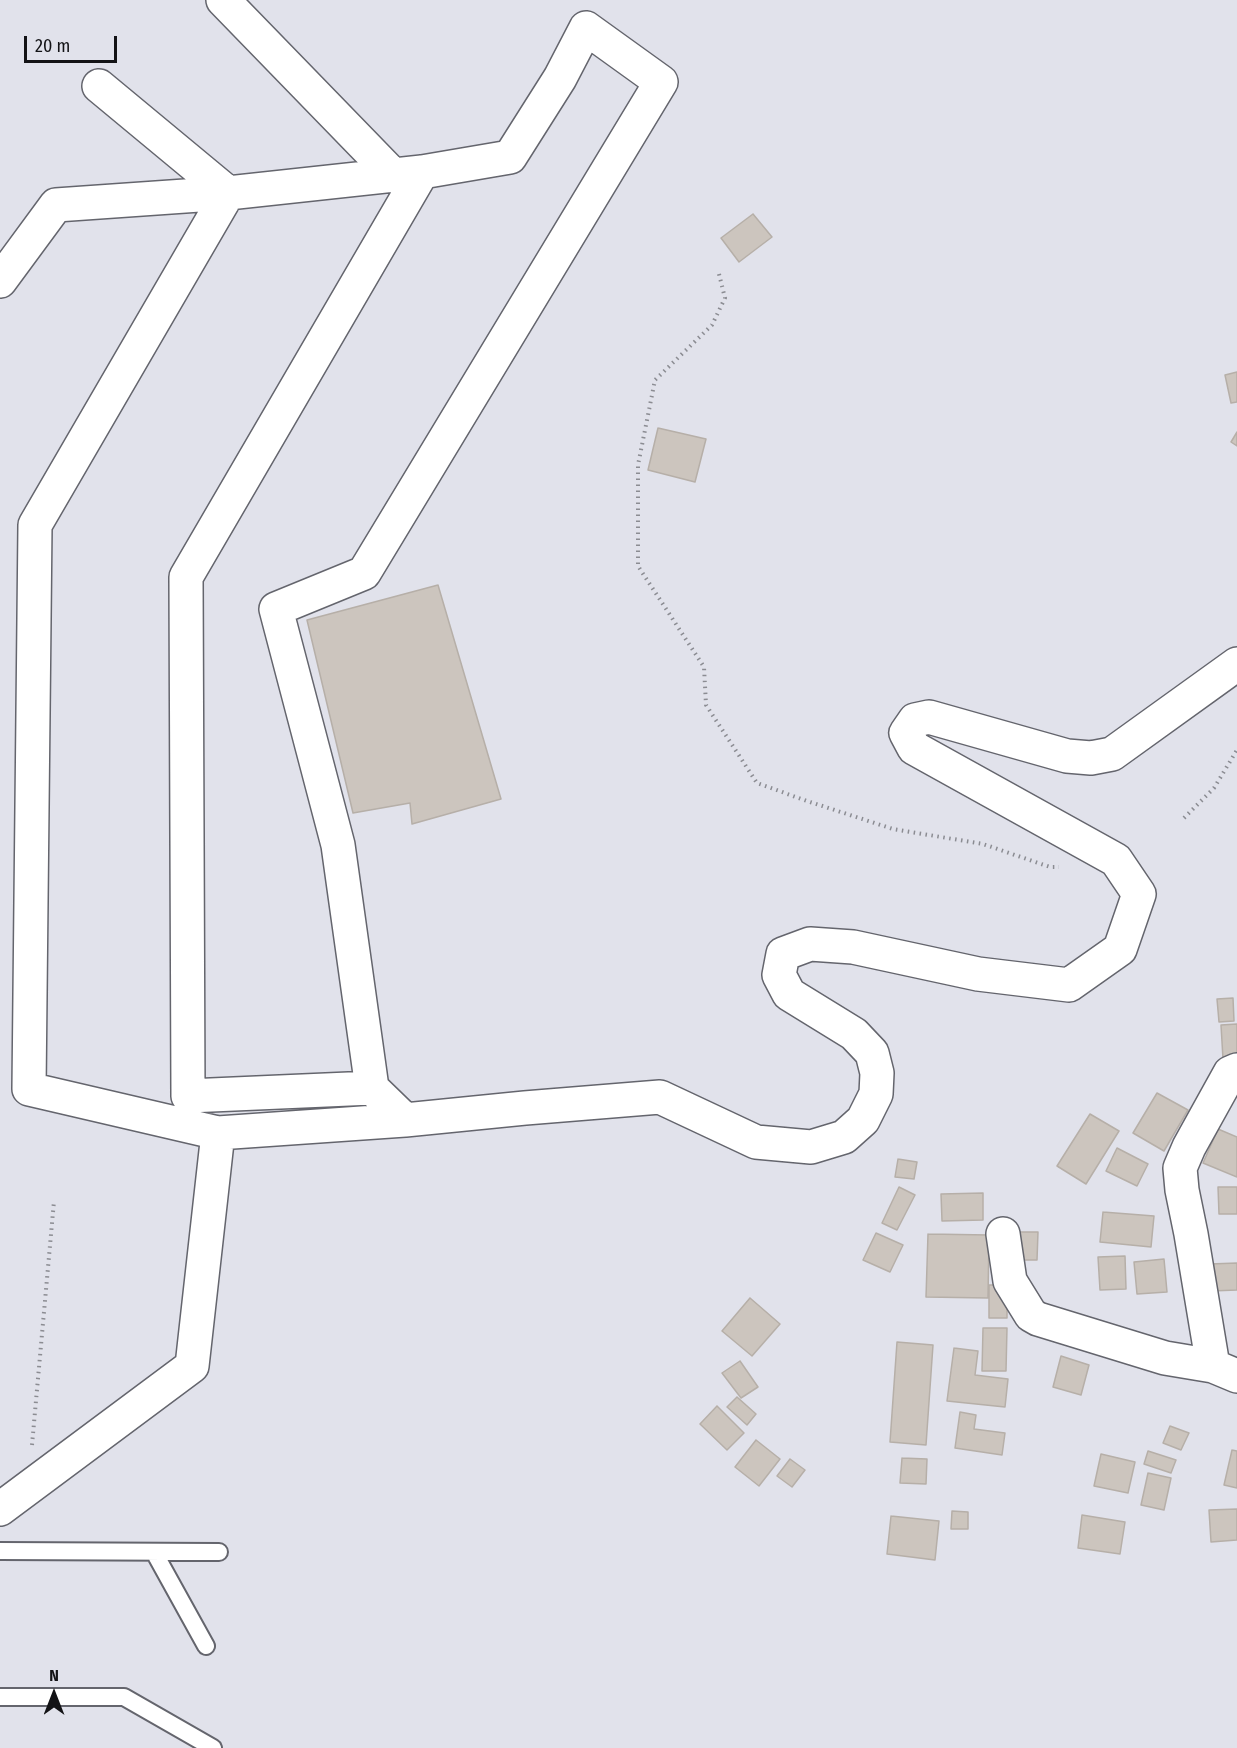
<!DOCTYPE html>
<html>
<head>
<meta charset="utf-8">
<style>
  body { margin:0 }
  #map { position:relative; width:1237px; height:1748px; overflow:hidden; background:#e1e2eb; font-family:"Fira Sans Condensed",sans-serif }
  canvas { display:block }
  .north { position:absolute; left:24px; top:1664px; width:60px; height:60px; -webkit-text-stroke:4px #e1e2eb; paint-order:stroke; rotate:0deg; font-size:16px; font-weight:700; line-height:24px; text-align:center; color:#131316 }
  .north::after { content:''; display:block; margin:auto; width:21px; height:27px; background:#131316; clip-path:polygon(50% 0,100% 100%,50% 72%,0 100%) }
  .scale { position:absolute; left:24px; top:36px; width:93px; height:27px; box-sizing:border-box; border:3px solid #131316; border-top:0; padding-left:8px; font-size:18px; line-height:21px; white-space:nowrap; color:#131316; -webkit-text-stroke:4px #e1e2eb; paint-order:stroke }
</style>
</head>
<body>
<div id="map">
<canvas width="1237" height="1748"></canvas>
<div class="north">N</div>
<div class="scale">20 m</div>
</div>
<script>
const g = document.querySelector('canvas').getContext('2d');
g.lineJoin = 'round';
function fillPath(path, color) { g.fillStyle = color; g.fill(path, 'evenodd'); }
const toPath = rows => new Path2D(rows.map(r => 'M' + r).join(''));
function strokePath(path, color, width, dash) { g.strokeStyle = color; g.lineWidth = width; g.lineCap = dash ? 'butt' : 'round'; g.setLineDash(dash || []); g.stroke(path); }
const building = toPath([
  [753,214,772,237,739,262,721,238,753,214],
  [1237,372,1237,402,1231,403,1225,375,1237,372],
  [658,428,706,439,695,482,648,470,658,428],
  [1237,432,1237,446,1231,442,1237,432],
  [438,585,501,799,412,824,410,803,353,813,307,620,438,585],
  [1233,998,1234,1021,1219,1022,1217,999,1233,998],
  [1237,1024,1237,1058,1223,1059,1221,1025,1237,1024],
  [1157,1093,1188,1110,1164,1151,1133,1133,1157,1093],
  [1090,1114,1119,1131,1086,1184,1057,1166,1090,1114],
  [1218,1129,1237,1137,1237,1177,1203,1163,1218,1129],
  [1117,1148,1148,1164,1137,1186,1106,1171,1117,1148],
  [898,1159,917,1162,914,1179,895,1177,898,1159],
  [899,1187,915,1195,897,1230,882,1223,899,1187],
  [1218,1187,1237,1187,1237,1214,1219,1214,1218,1187],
  [983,1193,983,1220,942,1221,941,1194,983,1193],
  [1103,1212,1154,1216,1151,1247,1100,1242,1103,1212],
  [1020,1232,1038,1232,1037,1260,1019,1260,1020,1232],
  [876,1233,903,1245,890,1272,863,1260,876,1233],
  [928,1234,989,1235,988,1298,926,1297,928,1234],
  [1125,1256,1126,1289,1100,1290,1098,1257,1125,1256],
  [1164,1259,1167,1292,1137,1294,1134,1262,1164,1259],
  [1237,1263,1237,1290,1211,1291,1210,1264,1237,1263],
  [989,1285,1007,1285,1007,1318,989,1318,989,1285],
  [750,1298,780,1324,752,1356,722,1331,750,1298],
  [983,1328,1007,1328,1006,1371,982,1371,983,1328],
  [897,1342,933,1345,926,1445,890,1442,897,1342],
  [954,1348,978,1351,975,1375,1008,1379,1005,1407,947,1401,954,1348],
  [1061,1356,1089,1365,1081,1395,1053,1387,1061,1356],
  [740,1361,758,1387,741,1398,722,1373,740,1361],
  [737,1397,756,1414,747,1425,727,1407,737,1397],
  [717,1406,744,1433,727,1450,700,1424,717,1406],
  [960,1412,976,1415,974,1429,1005,1433,1002,1455,955,1448,960,1412],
  [1170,1426,1189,1433,1181,1450,1163,1443,1170,1426],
  [756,1440,780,1459,759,1486,735,1467,756,1440],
  [1232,1450,1237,1451,1237,1488,1224,1485,1232,1450],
  [1148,1451,1176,1460,1171,1473,1144,1464,1148,1451],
  [1101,1454,1135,1462,1128,1493,1094,1486,1101,1454],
  [902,1458,927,1459,926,1484,900,1483,902,1458],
  [790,1459,805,1470,792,1487,777,1476,790,1459],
  [1148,1473,1171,1478,1164,1510,1141,1505,1148,1473],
  [1237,1509,1237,1540,1211,1542,1209,1510,1237,1509],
  [952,1511,968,1512,968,1529,951,1529,952,1511],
  [1082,1515,1125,1522,1120,1554,1078,1548,1082,1515],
  [891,1516,939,1521,935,1560,887,1554,891,1516]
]);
const path = toPath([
  [719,274,725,298,712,325,655,380,638,465,638,566,704,667,706,705,757,783,807,801,893,829,983,844,1050,867,1059,867],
  [1184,818,1214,788,1237,750],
  [32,1445,54,1201]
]);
const lane = toPath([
  [0,1551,219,1552],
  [154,1552,206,1646],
  [0,1697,124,1697,213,1748]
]);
const street = toPath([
  [223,0,393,175],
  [99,86,228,193,35,525,29,1089,218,1133],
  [0,281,56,205,228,193,422,172,510,157,560,78,586,28,661,82,364,573,276,609,338,845,372,1088,405,1120],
  [372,1088,188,1096,186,577,422,172],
  [1003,1234,1010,1281,1031,1315,1038,1319,1165,1358,1213,1366,1237,1376],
  [1213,1366,1191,1234,1182,1190,1180,1168,1189,1147,1230,1073,1237,1070],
  [0,1509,192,1366,218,1133,405,1120,525,1108,660,1097,756,1142,811,1147,844,1137,863,1120,876,1094,877,1073,872,1053,854,1034,789,994,779,975,783,954,810,944,853,947,978,974,1069,985,1120,949,1139,894,1116,860,914,748,906,733,915,720,929,717,1067,756,1091,758,1112,754,1237,664]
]);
fillPath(building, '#ccc5be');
strokePath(building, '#b6afa8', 1.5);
strokePath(lane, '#64656d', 20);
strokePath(street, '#64656d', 36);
strokePath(path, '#8b8c92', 4, [1.5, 4.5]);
strokePath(lane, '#fff', 16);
strokePath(street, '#fff', 33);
</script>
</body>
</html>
